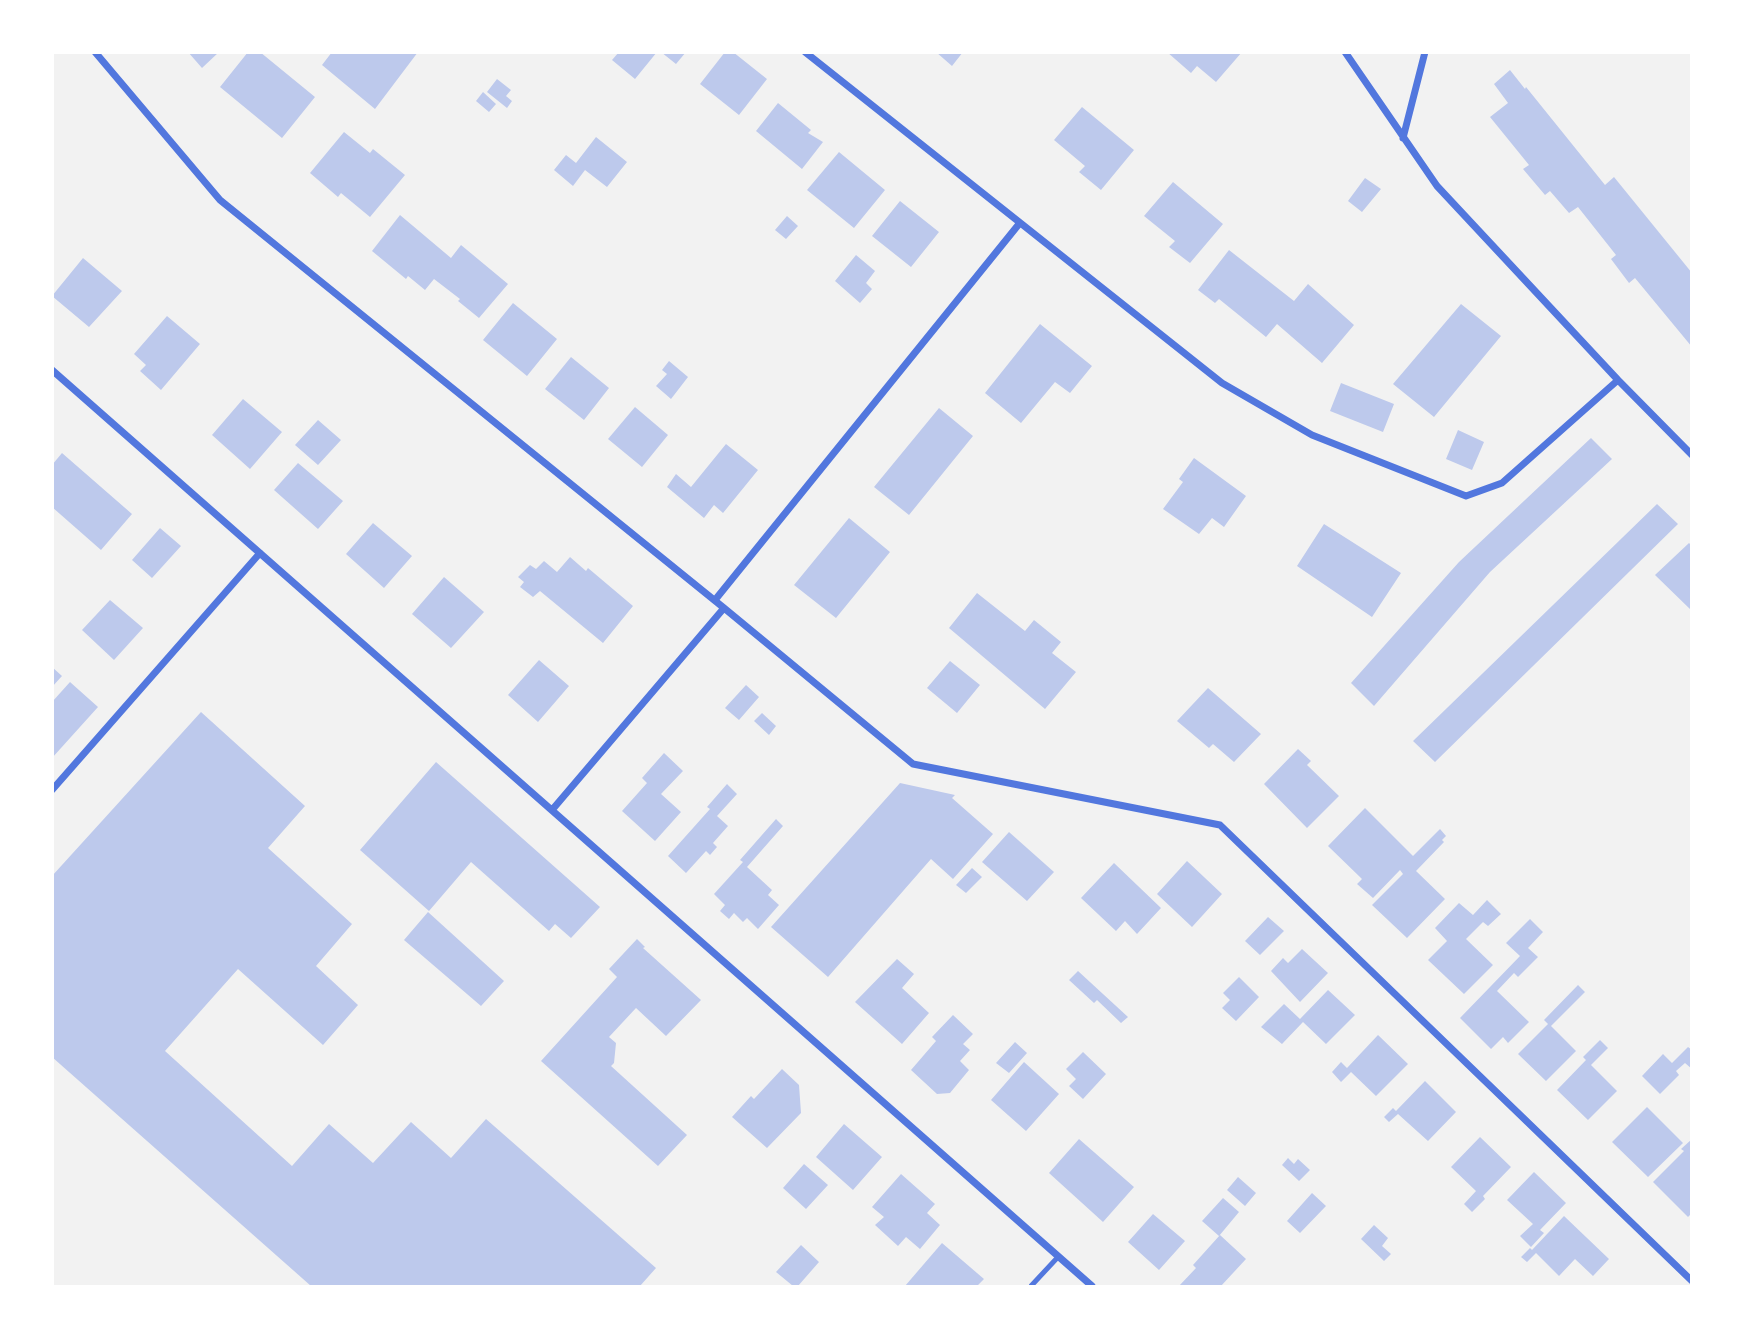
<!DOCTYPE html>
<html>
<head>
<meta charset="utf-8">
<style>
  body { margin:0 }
  #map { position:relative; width:1744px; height:1339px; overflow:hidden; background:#f2f2f2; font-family:"Work Sans",sans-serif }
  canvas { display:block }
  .frame { position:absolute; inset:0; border:54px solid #fff; pointer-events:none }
</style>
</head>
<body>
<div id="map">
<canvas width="1744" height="1339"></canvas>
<div class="frame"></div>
</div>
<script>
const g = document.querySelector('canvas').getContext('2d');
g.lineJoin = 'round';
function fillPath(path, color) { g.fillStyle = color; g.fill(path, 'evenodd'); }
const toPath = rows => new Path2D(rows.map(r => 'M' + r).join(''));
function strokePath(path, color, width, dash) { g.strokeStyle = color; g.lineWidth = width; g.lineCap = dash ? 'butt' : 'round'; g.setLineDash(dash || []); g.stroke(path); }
const building = toPath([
  [188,52,219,52,202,68],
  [248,52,260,52,315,97,282,138,220,87],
  [332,52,418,52,375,109,322,65],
  [619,52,657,52,635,79,612,60],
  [661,52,686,52,676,64],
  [725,52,733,52,767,79,739,115,700,84],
  [936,52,963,52,952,66],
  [1167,52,1242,52,1216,82,1197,66,1191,73],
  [1510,70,1525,89,1526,87,1605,185,1614,177,1692,273,1692,347,1635,278,1629,283,1611,259,1616,255,1578,207,1569,213,1550,191,1545,195,1523,169,1529,165,1490,117,1508,103,1494,84],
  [497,79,511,90,506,96,512,101,507,108,487,92],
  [483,92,496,104,489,112,476,101],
  [778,103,811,130,808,133,823,142,802,169,756,131],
  [1082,107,1134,150,1101,190,1079,172,1085,166,1054,140],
  [344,132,370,153,373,149,405,175,370,217,341,193,338,197,310,173],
  [596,137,627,162,607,187,585,170,573,186,554,170,566,155,576,163],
  [839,152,885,190,854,228,807,190],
  [1365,178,1381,189,1362,212,1348,201],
  [1173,182,1223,224,1190,263,1169,247,1175,241,1144,216],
  [900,201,939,232,911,267,872,236],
  [400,215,451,258,461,245,508,284,479,318,458,301,460,299,434,279,425,290,408,276,406,279,372,251],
  [787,216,798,226,786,239,775,230],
  [1229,250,1294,301,1308,284,1354,325,1322,363,1277,324,1266,337,1219,299,1215,303,1198,290],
  [856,255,875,271,866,283,872,289,860,303,835,281],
  [83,258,122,291,89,327,52,296],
  [513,303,557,339,527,376,483,340],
  [1461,304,1501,336,1434,417,1393,384],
  [167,316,200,344,161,390,140,371,146,365,134,354],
  [1040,324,1092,366,1070,393,1055,382,1021,423,985,393],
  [571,357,609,388,584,420,545,389],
  [669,361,688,377,671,399,656,386,667,374,662,370],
  [1341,383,1394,404,1383,432,1330,411],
  [243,399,282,432,250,469,212,435],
  [635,407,668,435,642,467,608,439],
  [939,408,973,436,909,515,874,487],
  [318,420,341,440,318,465,295,445],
  [1458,430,1484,442,1472,470,1446,459],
  [1591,438,1612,459,1490,572,1374,706,1351,683,1459,562],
  [726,444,758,470,723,513,714,505,704,518,667,487,676,474,691,487],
  [62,453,132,514,101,550,52,507,52,465],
  [1194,458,1246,496,1224,527,1212,518,1199,534,1163,509,1183,482,1179,479],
  [298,463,343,501,318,529,274,490],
  [1657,504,1678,524,1435,762,1413,741],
  [849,518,890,552,836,618,794,585],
  [373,523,412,556,384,588,346,554],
  [1324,524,1401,573,1372,617,1297,566],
  [160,528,181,546,152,578,132,560],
  [1689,543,1692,546,1692,611,1655,575],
  [570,557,586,571,588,568,633,606,603,643,540,591,533,597,520,587,524,582,518,577,530,565,536,569,544,561,557,572],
  [444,577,484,612,451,648,412,614],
  [977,593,1025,631,1034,620,1061,642,1052,653,1076,672,1045,709,949,628],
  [110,600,143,628,114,660,82,630],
  [539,660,569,686,538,722,508,695],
  [950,661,980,685,957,713,927,688],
  [52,667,62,676,52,687],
  [70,682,98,707,52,758,52,702],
  [746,685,759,697,739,720,725,708],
  [1208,688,1261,734,1234,762,1213,744,1209,748,1177,721],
  [201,712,305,806,268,848,352,924,316,966,358,1005,323,1045,238,969,165,1051,292,1166,329,1124,373,1163,411,1122,451,1158,486,1119,656,1268,640,1286,311,1286,52,1057,52,876],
  [762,713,776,726,769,735,754,721],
  [1298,749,1311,761,1307,765,1339,796,1307,828,1264,784],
  [664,753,683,771,661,794,681,812,655,841,622,811,647,783,642,778],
  [436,762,600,907,571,938,555,924,549,931,471,862,429,911,360,850],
  [900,783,955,795,952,798,993,834,953,879,931,859,828,977,771,927],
  [727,784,737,794,717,816,728,826,713,843,717,847,710,855,706,851,686,873,668,856,710,809,707,807],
  [1365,808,1413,856,1440,829,1446,836,1442,840,1444,842,1416,871,1445,899,1407,938,1372,905,1403,874,1400,870,1373,898,1357,884,1362,879,1328,846],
  [776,819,783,826,747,867,772,890,768,895,779,905,758,929,747,918,743,922,734,913,729,919,720,911,725,905,714,894,743,862,740,860],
  [1009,832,1054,872,1027,901,982,862],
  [1187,861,1222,894,1192,927,1157,894],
  [1114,863,1161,908,1137,934,1125,921,1116,931,1081,898],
  [972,868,982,877,966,893,956,885],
  [1487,900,1501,914,1488,926,1483,922,1466,939,1493,965,1464,994,1428,960,1447,941,1435,928,1459,903,1473,915],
  [428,912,504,981,481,1006,404,940],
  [1268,917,1284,931,1260,955,1245,941],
  [1530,919,1543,932,1528,948,1538,957,1518,977,1514,973,1497,991,1529,1022,1508,1043,1503,1037,1491,1049,1460,1018,1520,956,1506,943],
  [637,939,645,947,643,948,701,1000,666,1036,636,1008,609,1037,616,1043,614,1063,611,1066,687,1135,658,1166,541,1061,617,977,609,969],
  [1302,949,1328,973,1300,1002,1271,971,1283,958,1288,963],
  [897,959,914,974,902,988,929,1013,902,1044,855,1002],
  [1078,971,1128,1017,1121,1023,1097,1000,1094,1003,1069,980],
  [1239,977,1259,997,1236,1021,1222,1008,1230,1000,1223,993],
  [1578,985,1585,992,1551,1026,1576,1051,1546,1081,1518,1054,1548,1024,1544,1020],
  [1328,990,1355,1015,1326,1044,1303,1022,1282,1044,1261,1027,1284,1004,1300,1019],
  [953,1015,973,1034,963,1044,970,1050,960,1061,969,1070,950,1093,937,1094,911,1070,936,1041,932,1037],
  [1378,1035,1408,1064,1376,1096,1351,1072,1341,1082,1332,1072,1341,1062,1347,1068],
  [1600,1040,1608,1048,1591,1065,1617,1091,1588,1120,1557,1090,1586,1060,1583,1057],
  [1015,1042,1027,1053,1009,1073,996,1063],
  [1688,1047,1692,1050,1692,1069,1685,1063,1676,1071,1679,1075,1660,1094,1642,1076,1663,1054,1672,1063],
  [1083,1052,1106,1074,1083,1099,1069,1086,1076,1079,1066,1069],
  [1024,1062,1059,1094,1026,1131,991,1100],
  [782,1069,799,1085,801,1113,767,1148,732,1117,751,1096,754,1099],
  [1425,1081,1456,1112,1428,1141,1398,1114,1389,1122,1384,1117,1393,1108,1396,1111],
  [1647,1107,1683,1143,1648,1177,1612,1142],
  [844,1124,882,1157,853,1190,816,1157],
  [1480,1137,1511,1167,1483,1196,1485,1199,1472,1212,1464,1204,1476,1191,1451,1167],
  [1079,1139,1134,1187,1103,1222,1049,1173],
  [1692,1139,1692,1213,1688,1217,1653,1182,1684,1151,1681,1149],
  [1288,1158,1294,1164,1298,1159,1310,1170,1299,1181,1282,1165],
  [804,1164,828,1185,806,1209,783,1188],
  [1534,1172,1566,1203,1540,1230,1544,1233,1531,1247,1520,1236,1533,1224,1507,1200],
  [901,1174,935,1204,927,1213,940,1225,920,1249,906,1237,898,1246,875,1225,884,1217,872,1207],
  [1238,1177,1256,1193,1245,1206,1227,1190],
  [1312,1193,1326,1206,1300,1233,1287,1221],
  [1223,1198,1239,1212,1219,1236,1202,1221],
  [1153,1214,1185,1241,1159,1270,1128,1242],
  [1564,1216,1609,1259,1593,1276,1575,1259,1559,1276,1536,1253,1527,1262,1521,1257,1530,1248,1532,1250],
  [1374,1225,1388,1238,1382,1246,1391,1254,1384,1261,1361,1239],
  [1220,1235,1246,1259,1221,1286,1179,1286,1196,1268,1193,1265],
  [942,1243,984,1279,977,1286,905,1286],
  [801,1245,819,1262,798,1286,793,1286,776,1272]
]);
const service = toPath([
  [1031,1286,1058,1257]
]);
const minor = toPath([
  [95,52,220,200,724,608,913,764,1220,825,1692,1281],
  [805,52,1222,383,1312,435,1466,496,1502,483,1618,380],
  [1345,52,1437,186,1618,380,1692,455],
  [1403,138,1425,52],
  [52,370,1092,1286],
  [715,600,1019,224],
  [52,790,260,553],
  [552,810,724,608]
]);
fillPath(building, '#bdc9ec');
strokePath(service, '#5277de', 5);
strokePath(minor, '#5277de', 7);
</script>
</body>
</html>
